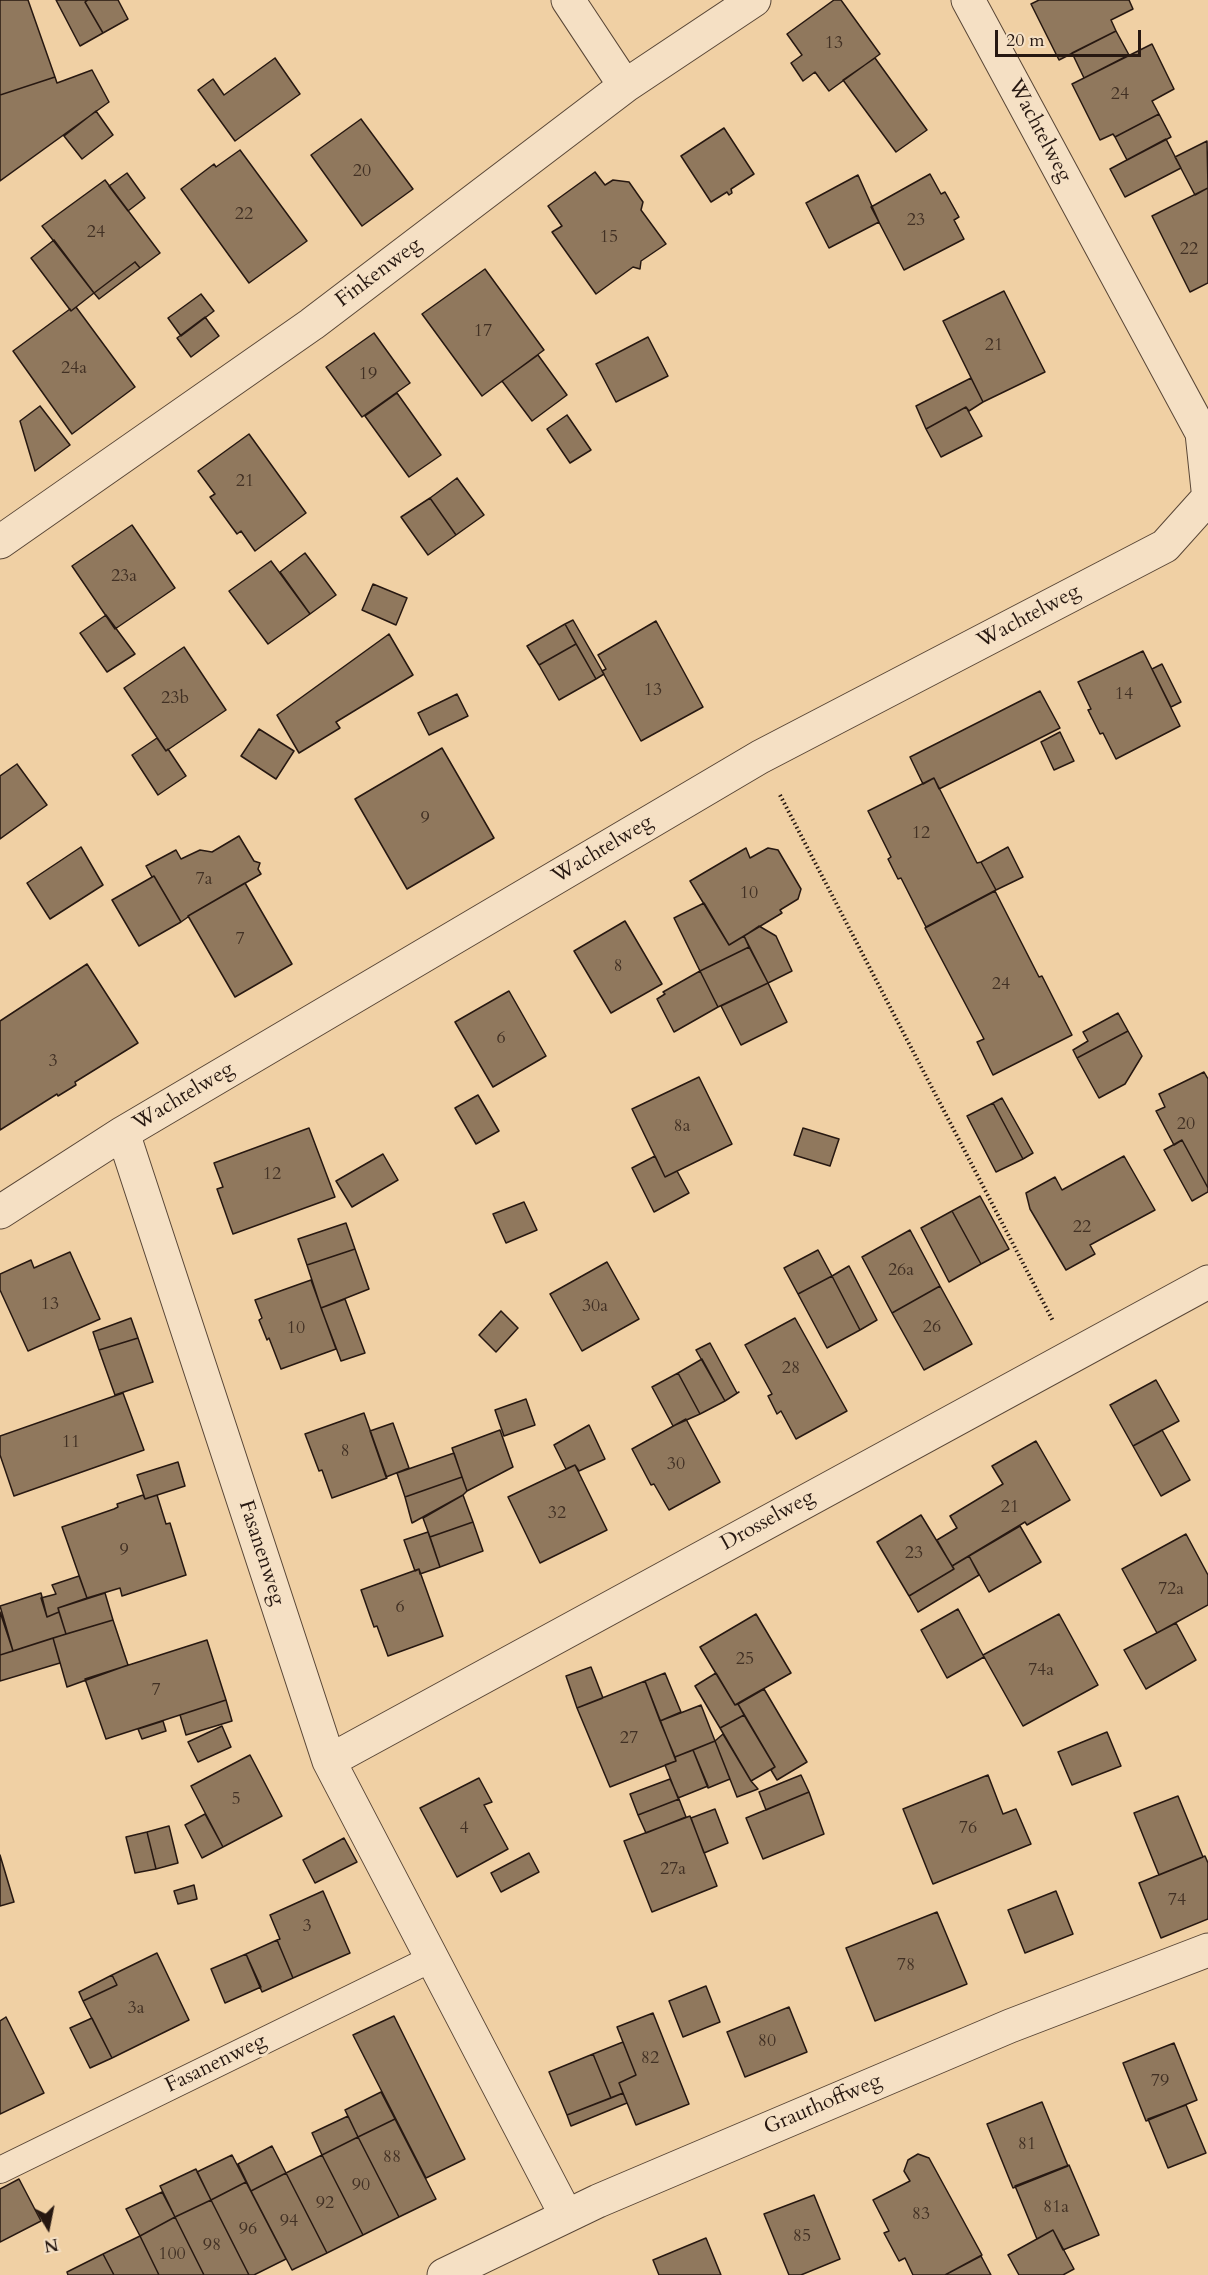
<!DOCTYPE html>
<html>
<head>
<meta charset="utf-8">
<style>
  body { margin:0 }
  #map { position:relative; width:1208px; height:2275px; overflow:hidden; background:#f0d0a4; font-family:Cardo,serif }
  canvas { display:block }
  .north { position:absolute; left:18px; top:2197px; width:60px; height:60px; -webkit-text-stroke:4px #f5e0c4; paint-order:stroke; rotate:170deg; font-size:16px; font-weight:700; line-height:24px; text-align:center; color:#271811 }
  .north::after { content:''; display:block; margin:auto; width:21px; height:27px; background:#271811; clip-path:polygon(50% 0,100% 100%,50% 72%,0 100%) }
  .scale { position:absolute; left:995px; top:30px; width:146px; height:27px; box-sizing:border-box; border:3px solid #271811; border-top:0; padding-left:8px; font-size:18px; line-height:21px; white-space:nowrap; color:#271811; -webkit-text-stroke:4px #f5e0c4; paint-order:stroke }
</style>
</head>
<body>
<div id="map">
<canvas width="1208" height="2275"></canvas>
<div class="north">N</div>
<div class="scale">20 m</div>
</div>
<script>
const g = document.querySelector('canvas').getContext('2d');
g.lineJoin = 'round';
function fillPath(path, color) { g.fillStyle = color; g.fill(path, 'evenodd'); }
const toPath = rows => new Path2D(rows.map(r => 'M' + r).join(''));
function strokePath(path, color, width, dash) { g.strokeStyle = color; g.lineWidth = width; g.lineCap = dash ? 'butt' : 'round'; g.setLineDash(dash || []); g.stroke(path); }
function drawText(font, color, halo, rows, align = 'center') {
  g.font = font + ' Cardo,serif'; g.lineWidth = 6; g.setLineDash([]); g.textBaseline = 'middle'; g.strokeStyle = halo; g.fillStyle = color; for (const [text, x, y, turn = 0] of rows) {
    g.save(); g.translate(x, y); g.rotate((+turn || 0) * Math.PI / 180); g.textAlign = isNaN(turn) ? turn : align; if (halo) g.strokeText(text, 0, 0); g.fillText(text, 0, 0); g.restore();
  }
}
const building = toPath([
  [0,0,28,0,55,77,0,95,0,0],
  [56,0,88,0,85,2,103,33,80,46,56,0],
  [88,0,118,0,128,19,103,33,85,2,88,0],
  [834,0,841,0,880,54,829,91,815,72,803,81,791,63,802,55,787,34,834,0],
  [1039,0,1129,0,1133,9,1111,20,1116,31,1059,60,1031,4,1039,0],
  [1116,31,1129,55,1084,78,1072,53,1116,31],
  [1152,44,1174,89,1152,101,1159,114,1115,137,1113,134,1100,140,1072,84,1152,44],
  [275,58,300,94,235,141,198,90,213,79,224,95,275,58],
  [875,58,927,130,896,152,843,80,875,58],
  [92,70,109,102,0,181,0,95,55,77,57,83,92,70],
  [96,111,113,135,82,159,64,136,96,111],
  [1159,114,1171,137,1127,160,1115,137,1159,114],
  [361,119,413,189,362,226,311,155,361,119],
  [724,128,754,174,731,189,732,193,729,195,727,192,711,202,681,156,724,128],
  [1166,139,1181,168,1125,197,1110,169,1166,139],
  [1207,141,1208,188,1195,195,1175,157,1207,141],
  [240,150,307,241,249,283,181,189,214,164,216,167,240,150],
  [595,172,605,185,613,180,629,182,643,202,641,210,666,244,641,261,640,269,633,267,596,294,552,232,562,226,548,206,595,172],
  [127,173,145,198,128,211,109,186,127,173],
  [930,174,941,194,945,192,959,217,954,220,964,239,904,270,871,207,930,174],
  [858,175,879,222,829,248,806,203,858,175],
  [105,180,160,253,140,268,135,262,94,293,42,226,105,180],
  [1208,188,1208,283,1190,292,1152,216,1208,188],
  [54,240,94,293,71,311,31,258,54,240],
  [135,262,140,268,99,299,94,293,135,262],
  [485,269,544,350,482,396,422,314,485,269],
  [1004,291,1045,372,983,402,943,321,1004,291],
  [201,294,214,311,181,336,168,318,201,294],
  [76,307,135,387,72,434,13,351,70,309,71,311,76,307],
  [205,317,219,336,191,357,177,338,205,317],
  [374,333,410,383,362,417,326,367,374,333],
  [648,337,668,376,616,402,596,364,648,337],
  [538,355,567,395,532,421,502,381,538,355],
  [971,378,983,402,969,411,966,407,926,429,916,406,971,378],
  [397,393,441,455,409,477,365,416,397,393],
  [40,406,70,445,35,471,20,421,40,406],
  [966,407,982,436,941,457,926,429,966,407],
  [567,415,591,450,570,463,547,429,567,415],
  [249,434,306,513,255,551,241,531,237,534,210,497,215,494,198,471,249,434],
  [457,478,484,515,456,535,430,498,457,478],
  [430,498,456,535,428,555,401,517,430,498],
  [132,525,175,588,115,629,72,566,132,525],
  [305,553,336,595,310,614,280,572,305,553],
  [271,561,310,614,268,644,229,591,271,561],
  [373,584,407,598,396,625,362,610,373,584],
  [106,615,135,654,107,672,80,633,106,615],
  [573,620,604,674,596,679,565,624,573,620],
  [656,621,703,707,641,741,602,671,606,669,598,655,656,621],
  [565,624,576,644,539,665,527,646,565,624],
  [389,634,413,675,336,722,340,728,299,753,277,715,389,634],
  [576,644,596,679,559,700,539,665,576,644],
  [184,647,226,710,166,751,124,688,184,647],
  [1143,651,1180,726,1116,759,1103,733,1100,734,1088,710,1091,709,1078,682,1143,651],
  [1162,664,1181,702,1171,707,1152,669,1162,664],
  [1040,691,1060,728,939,789,934,778,923,784,910,757,1040,691],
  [457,694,468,716,429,735,418,713,457,694],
  [259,729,294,751,276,779,241,756,259,729],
  [1060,732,1074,761,1054,770,1041,742,1060,732],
  [157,738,166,751,168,749,186,776,158,795,132,755,157,738],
  [442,748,494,838,407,889,355,799,442,748],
  [17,764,47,805,0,839,0,776,17,764],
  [934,778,977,863,981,862,996,890,926,927,901,878,898,879,888,859,891,857,868,811,934,778],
  [239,836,254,861,260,863,258,869,261,874,188,916,188,917,181,922,154,876,152,877,146,866,176,850,181,859,200,850,212,852,239,836],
  [81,847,103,885,50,919,27,883,81,847],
  [1008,847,1023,877,996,890,981,862,1008,847],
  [746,848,750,858,768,848,778,850,801,889,798,899,780,910,782,913,729,945,690,881,746,848],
  [154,876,181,922,139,946,112,900,154,876],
  [245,883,292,964,235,997,188,916,245,883],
  [995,891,1039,977,1042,976,1072,1035,993,1075,977,1042,984,1039,925,928,995,891],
  [704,903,729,945,744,936,749,947,700,971,674,918,704,903],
  [625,921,662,984,611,1013,574,951,625,921],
  [759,926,776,936,792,971,768,983,744,936,759,926],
  [749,947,768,983,718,1007,700,971,749,947],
  [87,964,138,1043,75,1082,76,1085,58,1096,57,1094,0,1130,0,1021,87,964],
  [700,971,718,1007,674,1032,657,999,665,994,663,992,700,971],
  [768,983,787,1022,741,1045,721,1006,768,983],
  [509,991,546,1056,493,1087,455,1022,509,991],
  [1118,1013,1128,1031,1077,1058,1073,1050,1088,1041,1083,1032,1118,1013],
  [1128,1031,1142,1056,1125,1084,1099,1098,1077,1058,1128,1031],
  [1204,1072,1208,1079,1208,1188,1182,1140,1174,1145,1156,1111,1165,1107,1159,1094,1204,1072],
  [699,1077,732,1144,665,1177,632,1109,699,1077],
  [478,1095,499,1131,476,1144,455,1108,478,1095],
  [1002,1098,1033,1153,1023,1159,993,1103,1002,1098],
  [993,1103,1023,1159,996,1172,967,1116,993,1103],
  [309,1128,335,1197,233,1234,217,1189,223,1187,214,1163,309,1128],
  [803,1128,839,1139,830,1166,794,1155,803,1128],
  [1182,1140,1208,1188,1208,1192,1192,1201,1164,1150,1182,1140],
  [383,1154,398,1180,352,1207,336,1181,383,1154],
  [655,1156,665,1177,677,1171,689,1193,654,1212,632,1168,655,1156],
  [1124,1156,1155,1210,1090,1245,1095,1254,1066,1270,1030,1209,1026,1193,1055,1177,1062,1190,1124,1156],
  [980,1196,1009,1249,981,1264,952,1211,980,1196],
  [524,1202,537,1230,506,1243,493,1214,524,1202],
  [952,1211,981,1264,949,1282,921,1228,952,1211],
  [346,1223,355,1249,307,1265,298,1239,346,1223],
  [910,1230,940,1286,892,1313,862,1257,910,1230],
  [355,1249,369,1289,321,1308,307,1265,355,1249],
  [818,1250,832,1276,798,1294,784,1268,818,1250],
  [70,1252,100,1319,28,1351,0,1290,0,1274,31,1260,34,1268,70,1252],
  [607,1262,639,1319,582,1351,550,1294,607,1262],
  [849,1266,877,1320,860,1330,832,1276,849,1266],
  [832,1276,860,1330,827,1348,798,1294,832,1276],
  [311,1280,336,1349,281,1369,269,1338,267,1340,259,1320,262,1318,255,1300,311,1280],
  [940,1286,972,1344,924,1370,892,1313,940,1286],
  [345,1299,365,1353,341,1361,321,1308,345,1299],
  [501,1311,518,1328,496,1352,479,1335,501,1311],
  [131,1318,138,1338,99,1350,93,1332,131,1318],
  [795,1318,847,1411,796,1439,781,1411,777,1414,768,1396,772,1394,745,1345,795,1318],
  [138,1338,153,1382,115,1395,99,1350,138,1338],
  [710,1343,737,1393,739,1392,725,1401,696,1350,710,1343],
  [702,1359,725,1401,700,1414,678,1373,702,1359],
  [678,1373,700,1414,673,1426,652,1387,678,1373],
  [1156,1380,1179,1421,1133,1446,1110,1405,1156,1380],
  [123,1393,144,1450,14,1496,0,1455,0,1436,123,1393],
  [526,1399,535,1425,504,1436,495,1410,526,1399],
  [364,1413,387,1478,332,1498,322,1470,319,1471,305,1434,364,1413],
  [686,1419,720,1482,669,1510,654,1484,651,1485,632,1449,686,1419],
  [393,1423,409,1468,386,1477,370,1431,393,1423],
  [589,1425,605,1459,579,1471,575,1465,566,1469,554,1445,589,1425],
  [500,1430,513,1467,467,1491,452,1448,500,1430],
  [1162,1430,1190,1480,1161,1496,1133,1446,1162,1430],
  [1036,1441,1070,1500,1027,1525,1025,1522,952,1566,937,1540,957,1528,950,1516,1003,1484,992,1466,1036,1441],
  [454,1453,462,1477,405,1497,397,1473,454,1453],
  [178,1462,185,1486,145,1499,137,1475,178,1462],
  [575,1465,607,1530,540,1563,508,1497,575,1465],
  [462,1477,467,1491,463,1495,412,1523,405,1497,462,1477],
  [143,1495,145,1499,157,1495,166,1524,170,1523,186,1575,122,1596,120,1588,87,1598,62,1527,114,1509,118,1507,117,1504,143,1495],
  [463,1495,473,1522,430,1537,423,1518,463,1495],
  [921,1515,954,1569,909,1596,877,1542,921,1515],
  [473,1522,483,1551,440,1567,430,1537,473,1522],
  [1020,1526,1041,1562,989,1592,969,1556,1020,1526],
  [428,1532,440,1567,420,1574,419,1569,415,1571,404,1540,428,1532],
  [1186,1534,1208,1575,1208,1605,1157,1633,1122,1569,1186,1534],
  [969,1556,979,1575,918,1612,909,1596,954,1569,952,1566,969,1556],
  [419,1569,443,1636,388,1656,377,1626,374,1627,361,1590,419,1569],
  [79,1576,87,1598,58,1608,59,1612,47,1617,41,1598,56,1594,52,1585,79,1576],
  [41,1593,47,1617,59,1612,66,1634,13,1651,0,1606,41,1593],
  [105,1593,113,1620,66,1634,58,1608,105,1593],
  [958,1609,984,1657,947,1678,921,1630,958,1609],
  [0,1612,13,1651,0,1655,0,1612],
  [756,1614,791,1673,735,1705,700,1647,756,1614],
  [1059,1614,1098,1685,1023,1726,983,1655,1059,1614],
  [113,1620,128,1665,67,1687,53,1638,113,1620],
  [1176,1623,1196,1660,1146,1689,1124,1650,1176,1623],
  [53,1638,60,1663,0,1681,0,1655,53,1638],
  [207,1640,226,1700,106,1739,85,1679,207,1640],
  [591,1667,603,1698,577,1708,566,1676,591,1667],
  [665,1673,681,1712,660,1721,645,1681,665,1673],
  [716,1673,735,1705,738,1704,744,1715,720,1728,695,1686,716,1673],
  [645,1681,676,1761,610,1787,577,1708,645,1681],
  [764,1689,807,1762,777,1780,771,1770,775,1767,738,1704,764,1689],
  [226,1700,232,1721,186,1735,180,1715,226,1700],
  [701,1705,715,1741,675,1757,660,1721,701,1705],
  [744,1715,775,1767,751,1781,720,1728,744,1715],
  [163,1721,166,1731,142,1739,138,1729,163,1721],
  [222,1726,231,1747,198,1762,188,1742,222,1726],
  [1107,1732,1121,1766,1072,1785,1058,1752,1107,1732],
  [723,1734,751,1781,758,1789,737,1797,715,1741,723,1734],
  [715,1741,730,1779,708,1788,693,1750,715,1741],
  [693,1750,708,1786,678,1798,665,1765,676,1761,675,1757,693,1750],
  [250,1755,282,1816,223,1847,191,1786,250,1755],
  [801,1775,809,1792,766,1810,759,1792,801,1775],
  [988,1775,1003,1814,1016,1809,1031,1844,933,1884,903,1809,988,1775],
  [479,1778,492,1802,484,1805,508,1849,457,1877,420,1808,479,1778],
  [670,1779,679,1799,638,1815,630,1794,670,1779],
  [809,1792,824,1834,763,1859,746,1818,809,1792],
  [1178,1796,1203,1857,1159,1875,1134,1813,1178,1796],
  [679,1799,686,1817,646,1833,638,1815,679,1799],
  [715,1809,728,1843,704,1853,691,1818,715,1809],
  [205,1814,223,1847,202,1858,185,1825,205,1814],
  [690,1816,717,1886,652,1912,624,1841,690,1816],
  [169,1826,178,1863,156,1869,147,1832,169,1826],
  [147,1832,156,1869,135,1873,126,1837,147,1832],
  [344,1838,357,1862,315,1883,303,1860,344,1838],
  [529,1853,539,1872,501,1892,491,1873,529,1853],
  [0,1855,14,1902,0,1906,0,1855],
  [1205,1856,1208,1863,1208,1919,1161,1938,1139,1883,1205,1856],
  [194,1885,197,1899,178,1904,174,1891,194,1885],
  [323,1891,350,1953,293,1978,277,1940,280,1939,270,1915,323,1891],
  [1056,1891,1073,1934,1025,1953,1008,1910,1056,1891],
  [937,1912,967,1984,875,2021,846,1948,937,1912],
  [277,1940,293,1978,262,1992,246,1954,277,1940],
  [157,1953,189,2020,112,2058,83,2001,117,1985,112,1975,157,1953],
  [246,1954,261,1987,225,2003,211,1969,246,1954],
  [112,1975,117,1985,83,2001,79,1992,112,1975],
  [706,1986,720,2022,683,2037,669,2001,706,1986],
  [789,2007,807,2052,745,2077,727,2032,789,2007],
  [653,2013,689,2104,636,2125,619,2083,636,2075,617,2027,653,2013],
  [394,2016,465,2159,426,2178,353,2035,394,2016],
  [6,2017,44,2093,0,2114,0,2021,6,2017],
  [92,2018,112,2058,90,2068,70,2028,92,2018],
  [623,2042,636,2075,619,2083,623,2093,611,2098,593,2054,623,2042],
  [1174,2043,1197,2100,1146,2121,1123,2063,1174,2043],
  [593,2054,611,2098,567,2115,549,2072,593,2054],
  [381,2092,395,2119,358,2137,345,2110,381,2092],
  [623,2093,627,2103,571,2126,567,2115,623,2093],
  [1042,2102,1068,2166,1013,2188,987,2124,1042,2102],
  [1186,2105,1206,2153,1168,2168,1148,2119,1186,2105],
  [348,2116,358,2137,322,2155,312,2133,348,2116],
  [395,2119,436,2199,399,2217,358,2137,395,2119],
  [358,2137,399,2217,363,2235,322,2155,358,2137],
  [272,2146,286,2173,251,2191,238,2164,272,2146],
  [918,2154,929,2158,982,2255,945,2275,913,2275,905,2258,899,2261,884,2233,889,2231,873,2200,910,2181,904,2171,908,2160,918,2154],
  [232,2155,246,2182,211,2200,197,2172,232,2155],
  [322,2155,363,2235,327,2253,286,2173,322,2155],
  [1069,2165,1099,2235,1063,2250,1053,2230,1037,2239,1015,2186,1069,2165],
  [196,2169,211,2200,175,2217,160,2186,196,2169],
  [286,2173,327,2253,292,2270,251,2191,286,2173],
  [19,2179,41,2221,0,2242,0,2189,19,2179],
  [246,2182,286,2259,254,2275,249,2275,211,2200,246,2182],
  [162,2192,175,2217,140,2236,126,2209,162,2192],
  [814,2195,840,2259,801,2275,789,2275,764,2214,814,2195],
  [211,2200,249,2275,204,2275,175,2217,211,2200],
  [175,2217,204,2275,159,2275,140,2236,175,2217],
  [1053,2230,1074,2269,1063,2275,1019,2275,1008,2255,1053,2230],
  [140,2236,159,2275,114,2275,103,2254,140,2236],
  [706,2238,721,2275,659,2275,653,2260,706,2238],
  [103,2254,114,2275,68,2275,67,2272,103,2254],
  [981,2256,991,2275,945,2275,981,2256]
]);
const path = toPath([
  [780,795,1053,1321]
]);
const service = toPath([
  [0,2170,431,1959]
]);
const minor = toPath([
  [568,0,625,86],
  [968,0,1202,433,1208,490],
  [0,542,312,324,625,86,754,0],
  [123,1133,329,1761,566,2215],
  [0,1212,123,1133,760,757,1165,546,1208,498],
  [329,1761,1208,1282],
  [444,2275,598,2201,1010,2026,1208,1950]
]);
const numberNames = [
  ["13",834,44],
  ["24",1120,95],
  ["20",362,172],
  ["22",244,215],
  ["23",916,221],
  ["24",96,233],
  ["15",609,238],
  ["22",1189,250],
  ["17",483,332],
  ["21",994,346],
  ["24a",74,369],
  ["19",368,375],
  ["21",245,482],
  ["23a",124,577],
  ["13",653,691],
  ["14",1124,695],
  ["23b",175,699],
  ["9",425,819],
  ["12",921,834],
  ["7a",204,880],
  ["10",749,894],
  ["7",240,940],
  ["8",618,967],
  ["24",1001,985],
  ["6",501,1039],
  ["3",53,1062],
  ["20",1186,1125],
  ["8a",682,1127],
  ["12",272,1175],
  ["22",1082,1228],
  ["26a",901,1271],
  ["13",50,1305],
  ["30a",595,1307],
  ["26",932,1328],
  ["10",296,1329],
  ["28",791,1369],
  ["11",71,1443],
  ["8",345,1452],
  ["30",676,1465],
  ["21",1010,1508],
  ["32",557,1514],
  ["9",124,1551],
  ["23",914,1554],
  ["72a",1171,1590],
  ["6",400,1608],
  ["25",745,1660],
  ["74a",1041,1671],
  ["7",156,1691],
  ["27",629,1739],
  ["5",236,1800],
  ["4",464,1829],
  ["76",968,1829],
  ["27a",673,1870],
  ["74",1177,1901],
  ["3",307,1927],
  ["78",906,1966],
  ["3a",136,2009],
  ["80",767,2042],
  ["82",650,2059],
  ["79",1160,2082],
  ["81",1027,2145],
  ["88",392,2158],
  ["90",361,2186],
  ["92",325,2204],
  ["81a",1056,2208],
  ["83",921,2215],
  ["94",289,2222],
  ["96",248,2230],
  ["85",802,2237],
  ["98",212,2246],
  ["100",172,2255]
];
const streetNames = [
  ["Wachtelweg",1039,131,62],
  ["Finkenweg",379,273,-37],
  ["Wachtelweg",1029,617,-28],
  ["Wachtelweg",603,850,-31],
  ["Wachtelweg",184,1097,-31],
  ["Drosselweg",768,1521,-29],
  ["Fasanenweg",261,1553,72],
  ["Fasanenweg",216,2064,-26],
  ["Grauthoffweg",823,2105,-23]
];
fillPath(building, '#90785d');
strokePath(building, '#271811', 1.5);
strokePath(service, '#594636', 28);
strokePath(minor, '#594636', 35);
strokePath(path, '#271811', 4, [1.5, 3]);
strokePath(service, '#f5e0c4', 26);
strokePath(minor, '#f5e0c4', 33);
drawText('18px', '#413024', null, numberNames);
drawText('21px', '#271811', '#f5e0c4', streetNames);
</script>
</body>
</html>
